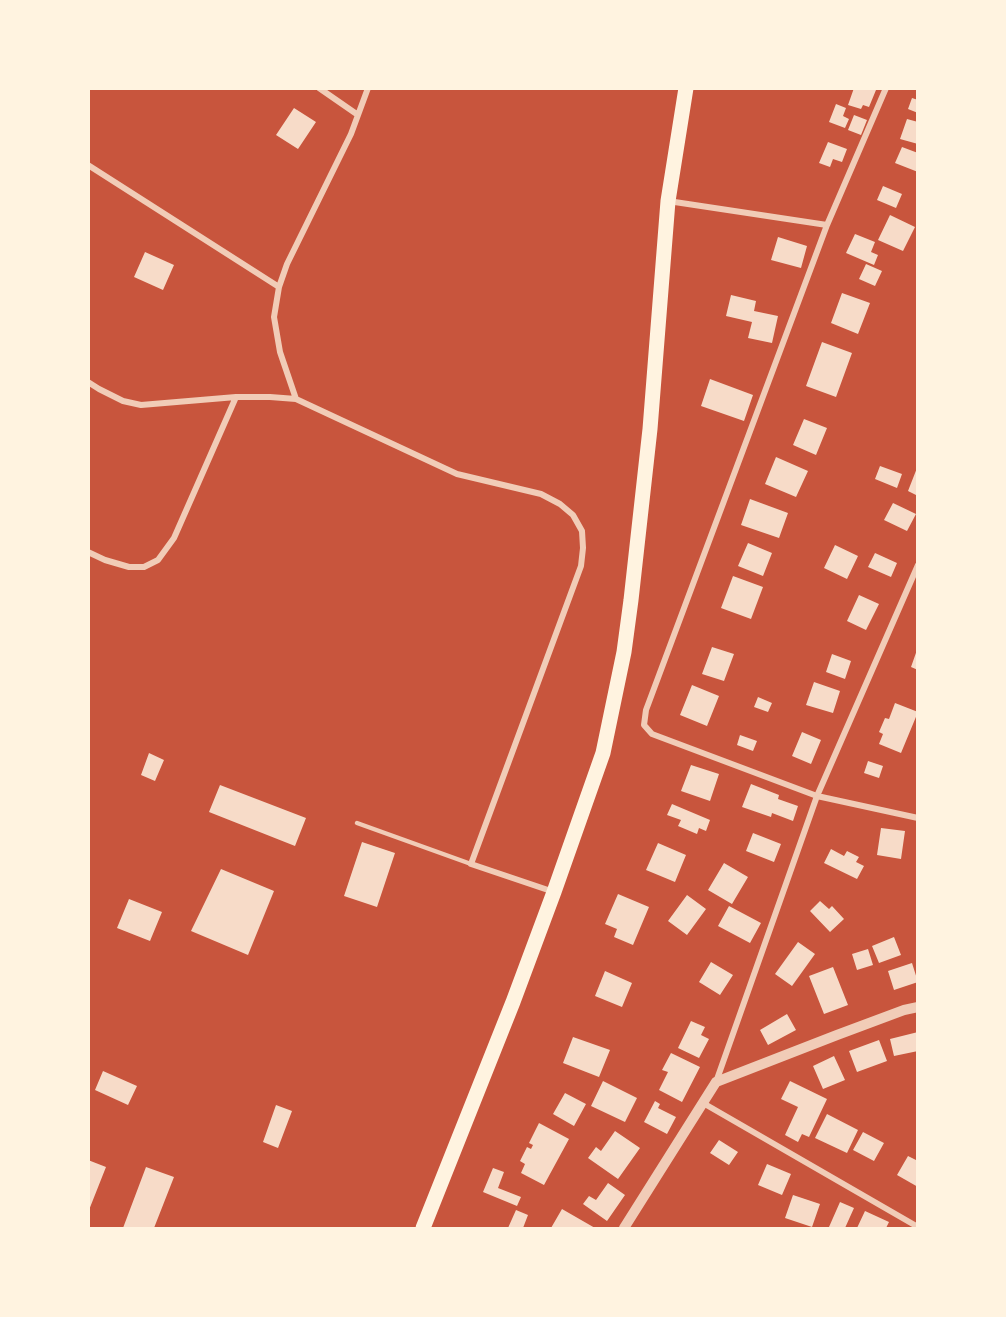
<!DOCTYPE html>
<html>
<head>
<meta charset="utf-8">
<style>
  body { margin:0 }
  #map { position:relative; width:1006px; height:1317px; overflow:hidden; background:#c8553d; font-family:Raleway,sans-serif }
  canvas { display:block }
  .frame { position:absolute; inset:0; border:90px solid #fff3e0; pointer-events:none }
</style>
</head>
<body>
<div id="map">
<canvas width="1006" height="1317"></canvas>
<div class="frame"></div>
</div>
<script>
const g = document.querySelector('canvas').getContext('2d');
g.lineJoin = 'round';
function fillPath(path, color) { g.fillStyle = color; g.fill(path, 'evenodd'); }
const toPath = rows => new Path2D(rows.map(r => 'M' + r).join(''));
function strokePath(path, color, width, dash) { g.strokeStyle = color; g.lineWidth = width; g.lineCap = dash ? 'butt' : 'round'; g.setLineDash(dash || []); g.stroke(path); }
const building = toPath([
  [854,88,872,88,876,90,869,107,863,105,861,109,848,105],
  [912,98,918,100,918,113,908,109],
  [836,104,846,108,843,116,849,119,845,128,829,122],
  [294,108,316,122,298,149,276,135],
  [854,115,867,120,861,135,848,130],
  [907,119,918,122,918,144,900,139],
  [828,142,847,149,842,162,833,159,830,167,819,163],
  [902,147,918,153,918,172,895,163],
  [883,186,902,194,896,208,877,200],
  [890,215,915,227,903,251,878,240],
  [855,234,875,242,871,252,878,255,874,265,846,253],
  [778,237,807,246,801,268,771,260],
  [145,252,174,265,163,290,134,277],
  [866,264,882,271,875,286,859,279],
  [842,293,870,303,858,334,831,323],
  [731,295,756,301,754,311,778,316,772,343,748,338,752,322,726,316],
  [822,342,852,353,836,397,806,386],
  [710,379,753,395,744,421,701,406],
  [804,419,827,428,816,455,793,445],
  [776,457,808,471,796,497,765,484],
  [880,466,902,474,897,488,875,479],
  [917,468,918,468,918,496,908,491],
  [750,499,788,513,779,538,741,525],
  [893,503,916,514,907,531,884,520],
  [748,543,772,553,763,576,738,566],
  [835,545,858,556,847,579,824,568],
  [875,553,897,563,891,577,868,567],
  [733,576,763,587,751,619,721,608],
  [859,595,879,604,866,630,847,621],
  [712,647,734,654,724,681,702,674],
  [917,650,918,650,918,670,911,667],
  [832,654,851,661,845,679,826,672],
  [814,682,840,691,833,713,806,705],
  [692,685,719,696,707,726,680,715],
  [758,697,772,703,768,712,754,707],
  [895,703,918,712,901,753,879,744,883,734,879,732,885,718,889,719],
  [802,732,821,740,811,764,792,756],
  [740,735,757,741,753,751,737,745],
  [149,753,164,760,155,781,141,775],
  [868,761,883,766,879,778,864,773],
  [691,765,719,774,710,801,681,791],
  [751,784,779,795,778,799,798,806,793,821,772,813,771,817,742,807],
  [220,785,306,818,295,846,209,812],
  [672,804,710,820,706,831,699,828,697,834,678,826,681,820,667,815],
  [881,828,905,831,901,859,877,855],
  [753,833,781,844,774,862,746,851],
  [362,842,395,853,377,907,344,896],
  [658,843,686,855,675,882,646,870],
  [831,849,844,856,847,851,859,857,856,862,864,866,857,879,824,863],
  [724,863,748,877,732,904,708,890],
  [221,869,274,891,248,955,191,931],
  [618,894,649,907,633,945,614,937,617,929,605,924],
  [687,895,706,909,687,935,668,921],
  [129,899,162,912,150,941,117,928],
  [820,901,829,909,832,906,844,919,830,932,810,911],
  [729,906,761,923,750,943,718,926],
  [894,937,901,955,879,963,872,946],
  [798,942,815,954,792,986,775,974],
  [868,949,873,965,857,970,852,954],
  [711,962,733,975,720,995,699,982],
  [912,963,918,982,894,990,888,971],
  [833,967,848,1005,824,1014,809,976],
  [605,971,632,983,622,1007,595,996],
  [787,1014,796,1030,768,1045,760,1030],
  [691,1021,705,1027,701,1035,709,1039,699,1058,678,1048],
  [918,1032,918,1051,894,1056,890,1039],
  [573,1037,610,1050,599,1077,563,1063],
  [879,1040,887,1061,857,1072,849,1051],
  [671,1053,700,1067,682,1102,659,1090,668,1072,662,1070],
  [834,1056,845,1080,823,1089,813,1066],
  [103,1071,137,1086,128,1105,95,1090],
  [603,1081,637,1098,625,1122,591,1106],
  [790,1081,827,1099,809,1137,802,1134,798,1142,785,1135,798,1107,781,1099],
  [565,1093,586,1104,574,1126,553,1114],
  [655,1101,660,1104,658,1108,676,1117,667,1134,644,1122],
  [276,1105,292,1111,278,1148,263,1142],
  [827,1114,858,1130,847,1153,815,1138],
  [539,1123,569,1139,544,1185,521,1173,525,1164,520,1161,527,1147,531,1149,533,1145,529,1143],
  [615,1131,640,1148,618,1179,588,1158,596,1147,601,1151],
  [863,1132,884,1143,874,1161,853,1150],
  [719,1140,738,1152,729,1165,710,1153],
  [908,1156,918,1161,918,1187,897,1175],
  [88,1160,106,1167,89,1210,88,1210],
  [767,1164,791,1174,782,1195,758,1185],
  [146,1167,174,1177,154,1228,123,1228],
  [493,1168,504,1172,498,1188,521,1197,517,1206,483,1192],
  [608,1183,625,1195,607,1221,583,1204,589,1196,596,1200],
  [793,1195,820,1204,812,1227,785,1218],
  [840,1202,854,1208,845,1228,832,1228,829,1227],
  [562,1209,595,1228,551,1228],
  [516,1210,528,1215,523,1228,508,1228],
  [865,1211,889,1222,886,1228,857,1228]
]);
const service = toPath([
  [357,823,471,864]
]);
const minor = toPath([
  [319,88,358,115],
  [886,88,827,225,646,710,644,725,652,734,817,796,918,818],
  [88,165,279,287],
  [668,201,827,225],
  [88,382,99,389,123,401,141,405,236,397,270,397,296,399,457,474,541,494,560,504,573,515,582,531,583,548,581,566,471,864,554,892],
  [296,399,280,352,274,317,279,287,287,264,351,134,368,88],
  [88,552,105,560,129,567,144,567,158,560,174,538,236,397],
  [716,1082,817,796,918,565],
  [703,1103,918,1227]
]);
const tertiary = toPath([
  [624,1228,716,1082,837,1035,904,1010,918,1007]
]);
const primary = toPath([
  [423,1228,513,1002,554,892,603,753,624,652,631,600,650,429,668,201,686,88]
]);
fillPath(building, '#f7dbc8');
strokePath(service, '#f1ccb7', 4.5);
strokePath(minor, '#f1ccb7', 6);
strokePath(tertiary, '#f1ccb7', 10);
strokePath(primary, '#fff3e0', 15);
</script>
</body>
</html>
